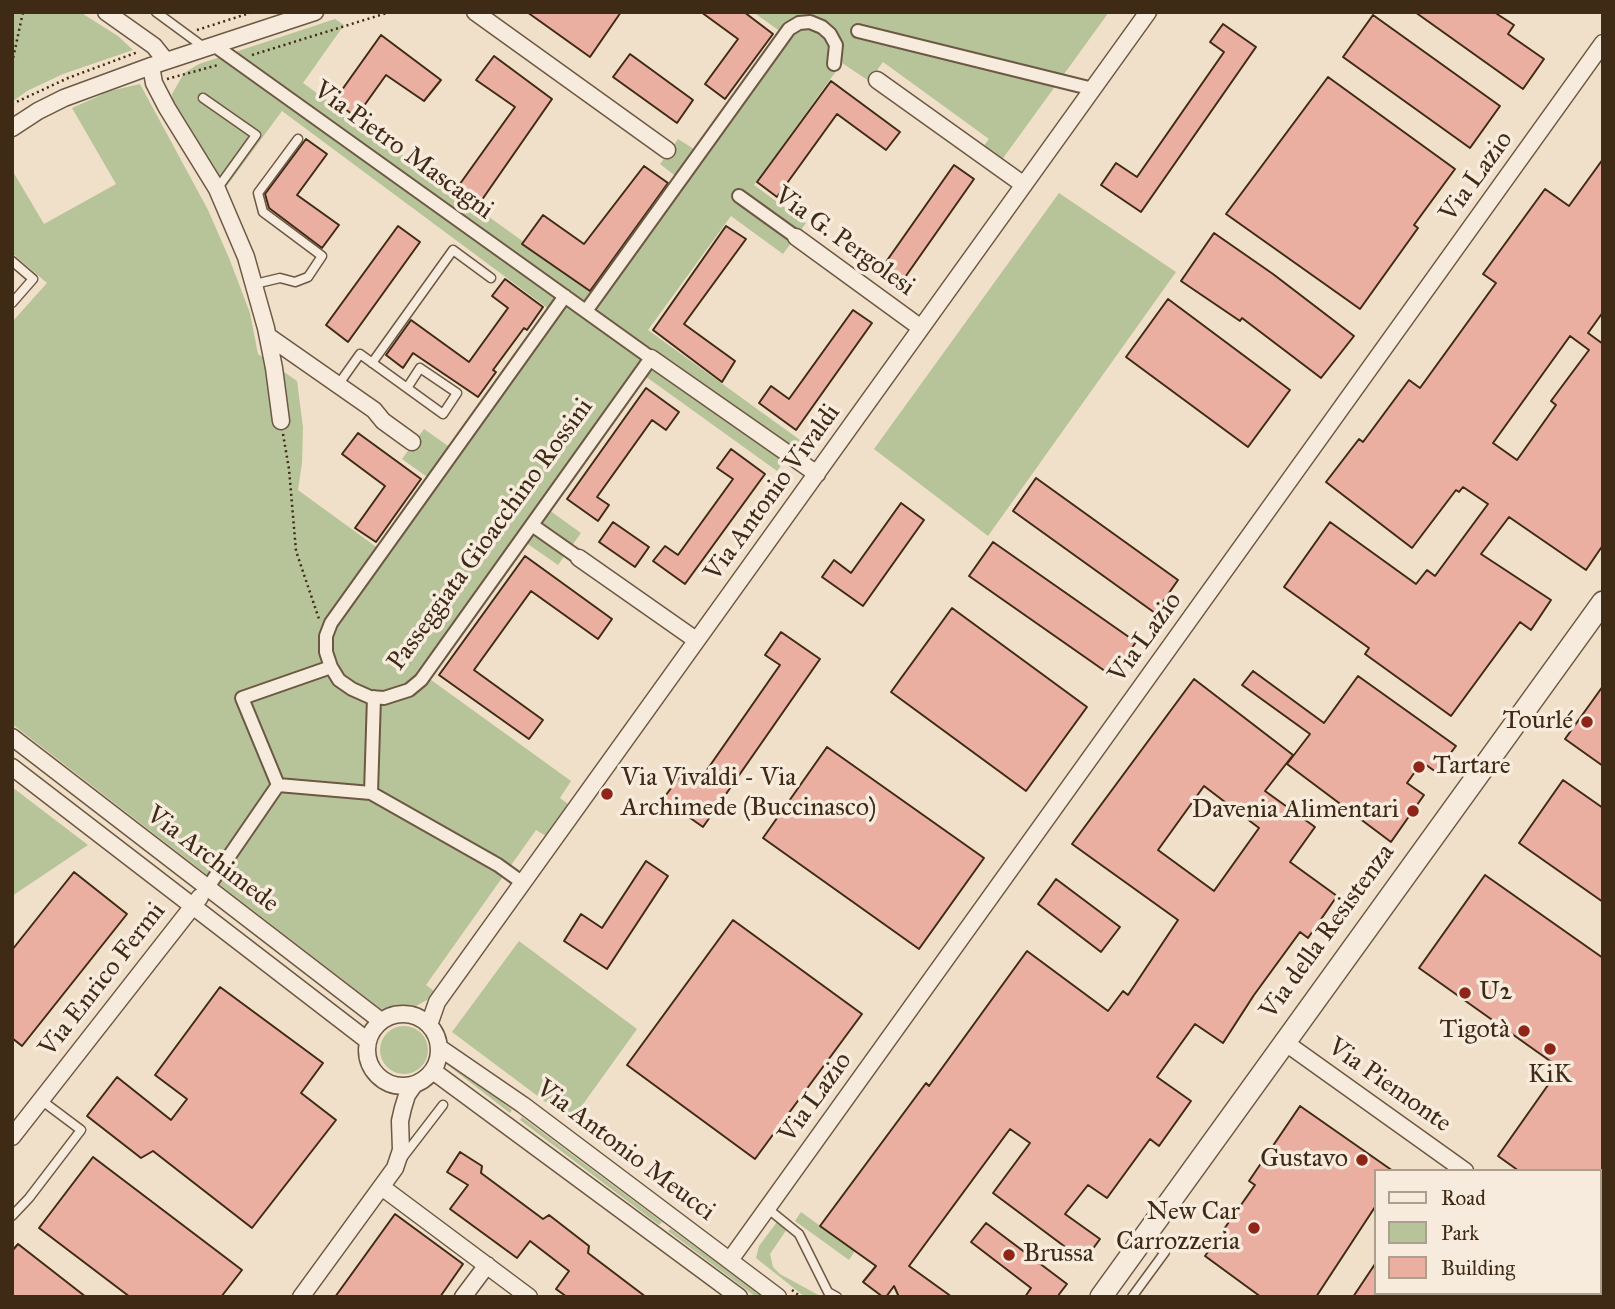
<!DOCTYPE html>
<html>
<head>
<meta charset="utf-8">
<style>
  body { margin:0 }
  #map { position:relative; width:1615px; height:1309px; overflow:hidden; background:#f1e0c9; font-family:"IM FELL Great Primer",serif }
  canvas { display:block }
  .frame { position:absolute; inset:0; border:14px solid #3f2a16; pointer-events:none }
  .legend { position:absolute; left:1374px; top:1169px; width:228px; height:126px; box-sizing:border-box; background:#f6ebdc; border:2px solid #ad9e8d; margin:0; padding:9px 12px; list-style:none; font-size:21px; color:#3f2a16 }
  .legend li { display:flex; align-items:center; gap:14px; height:35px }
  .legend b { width:35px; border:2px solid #ad9e8d }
</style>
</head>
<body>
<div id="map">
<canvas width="1615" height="1309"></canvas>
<div class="frame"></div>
<ul class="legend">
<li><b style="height:9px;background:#f6ebdc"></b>Road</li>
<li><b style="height:19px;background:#b7c399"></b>Park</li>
<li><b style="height:19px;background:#ebafa2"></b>Building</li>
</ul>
</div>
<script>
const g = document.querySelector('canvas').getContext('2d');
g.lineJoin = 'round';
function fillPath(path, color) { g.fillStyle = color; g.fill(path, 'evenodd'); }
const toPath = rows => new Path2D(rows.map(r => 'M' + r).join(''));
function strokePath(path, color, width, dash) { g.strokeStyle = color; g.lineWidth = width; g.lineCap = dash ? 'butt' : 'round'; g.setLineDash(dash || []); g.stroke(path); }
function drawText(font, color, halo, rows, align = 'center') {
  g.font = font + ' "IM FELL Great Primer",serif'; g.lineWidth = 7; g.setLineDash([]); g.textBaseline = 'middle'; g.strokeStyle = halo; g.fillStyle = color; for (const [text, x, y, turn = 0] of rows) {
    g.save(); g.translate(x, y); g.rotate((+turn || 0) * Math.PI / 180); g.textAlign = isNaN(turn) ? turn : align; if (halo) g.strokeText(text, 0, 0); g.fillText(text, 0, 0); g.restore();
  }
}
const green = toPath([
  [12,12,80,12,118,36,133,50,63,74,27,91,12,102],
  [753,12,1109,12,1001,161,983,147,989,139,883,62,869,81,842,63,754,185,806,223,783,254,731,216,648,330,800,440,777,471,645,376,549,510,581,533,558,565,525,542,427,677,571,781,560,798,568,804,546,836,536,830,426,985,434,991,427,1000,416,1006,381,1009,12,724,12,322,47,283,12,253,12,170,44,224,116,184,72,108,110,91,140,84,208,210,229,258,250,313,258,354,297,381,303,427,302,463,298,490,379,549,430,479,402,459,424,429,451,448,550,310,282,111,226,187,173,103,172,94,184,73,199,64,335,19,344,25,303,83,596,294,678,178,660,164,678,139,697,151,781,32],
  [1059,193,1176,272,988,536,874,449],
  [12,787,88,845,12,896],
  [519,941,637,1029,571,1121,452,1032],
  '380 1050a24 24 0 1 1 48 0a24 24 0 1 1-48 0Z',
  [447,1060,512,1110,510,1113,445,1063],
  [522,1117,662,1222,659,1225,520,1120],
  [801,1212,855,1251,849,1260,795,1221],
  [777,1222,787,1229,770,1254,773,1267,780,1274,822,1297,805,1297,756,1258,759,1246],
  [671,1229,761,1295,760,1297,756,1297,668,1231]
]);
const building = toPath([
  [527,12,621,12,590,57,527,12],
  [701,12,744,12,773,34,725,99,705,84,738,39,701,12],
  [1415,12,1494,12,1514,25,1508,34,1544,59,1523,89,1415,12],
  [1373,15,1500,106,1470,148,1343,57,1373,15],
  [1223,24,1256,47,1141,212,1101,185,1116,163,1137,177,1224,52,1210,42,1223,24],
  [381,35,441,80,424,101,386,75,356,117,334,101,381,35],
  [630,54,693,100,677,123,613,77,630,54],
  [494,56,552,99,479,204,457,188,515,107,476,80,494,56],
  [1328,77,1455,169,1414,225,1418,228,1360,309,1226,214,1328,77],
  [831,81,900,132,886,150,837,114,777,197,757,182,831,81],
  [306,139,327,154,297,195,339,225,322,248,269,208,265,194,306,139],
  [1603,159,1603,312,1588,333,1603,344,1603,545,1586,570,1509,517,1481,554,1551,600,1531,630,1520,622,1451,716,1365,654,1369,648,1284,587,1330,522,1416,584,1427,570,1435,576,1488,504,1463,487,1459,492,1456,490,1412,548,1326,482,1359,439,1363,442,1409,380,1420,388,1496,283,1483,274,1545,189,1569,206,1603,159],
  [1570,336,1589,350,1551,401,1556,405,1517,460,1493,443,1570,336],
  [954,165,974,179,901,283,881,269,954,165],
  [644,166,668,183,590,291,522,244,543,215,584,244,644,166],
  [398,226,420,242,348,342,326,325,398,226],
  [726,226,746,239,684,324,735,361,722,382,653,330,726,226],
  [1214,233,1273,274,1354,336,1321,378,1242,318,1240,321,1181,281,1214,233],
  [505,279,543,307,527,330,524,328,493,370,496,372,478,397,413,353,403,368,386,355,411,320,469,362,508,308,492,296,505,279],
  [1168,299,1290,390,1248,447,1126,357,1168,299],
  [853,310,872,323,796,430,759,403,771,386,789,399,853,310],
  [646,388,679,412,666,430,652,420,597,497,609,505,598,521,567,499,646,388],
  [358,433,421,479,376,542,355,528,385,486,342,454,358,433],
  [731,449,765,474,685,584,653,561,665,546,678,555,733,479,717,468,731,449],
  [1036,478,1178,580,1155,613,1013,511,1036,478],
  [901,503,924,520,863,606,822,577,834,560,851,573,901,503],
  [613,522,649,547,635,567,599,542,613,522],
  [993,542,1136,642,1112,676,969,576,993,542],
  [525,556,612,619,598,639,531,591,474,670,543,720,529,739,439,675,525,556],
  [952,608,1087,707,1026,791,891,692,952,608],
  [781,632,820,659,703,827,663,799,680,776,695,787,780,665,765,655,781,632],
  [1253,671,1324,723,1358,676,1456,746,1436,772,1422,762,1407,783,1424,795,1391,842,1287,764,1310,734,1242,685,1253,671],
  [1194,679,1293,755,1265,791,1315,827,1290,862,1337,896,1308,938,1300,932,1254,995,1223,1043,1195,1024,1157,1077,1191,1101,1159,1146,1150,1139,1107,1198,1088,1185,1065,1214,1100,1239,1084,1261,993,1193,1030,1143,1010,1129,909,1266,952,1297,899,1297,894,1286,886,1297,883,1297,863,1282,876,1266,820,1226,926,1083,929,1086,1027,951,1108,1011,1123,991,1128,995,1178,920,1072,844,1194,679],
  [1204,786,1259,828,1214,891,1158,850,1204,786],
  [1603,686,1603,766,1565,739,1603,686],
  [827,747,984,858,919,949,763,838,827,747],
  [1563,780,1603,808,1603,902,1519,843,1563,780],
  [646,861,668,876,607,969,564,941,581,914,602,928,646,861],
  [74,872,127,914,22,1046,12,1038,12,950,74,872],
  [1485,875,1603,958,1603,1171,1519,1171,1498,1156,1560,1068,1419,968,1485,875],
  [1056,879,1120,927,1101,952,1038,904,1056,879],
  [733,920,862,1014,755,1159,627,1065,733,920],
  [220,987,323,1063,301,1093,336,1120,252,1228,153,1151,141,1158,87,1116,117,1077,171,1120,187,1099,155,1075,220,987],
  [1300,1106,1393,1171,1375,1171,1375,1207,1316,1297,1261,1297,1205,1256,1255,1185,1249,1181,1300,1106],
  [460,1152,482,1166,481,1173,543,1219,549,1215,589,1246,588,1253,646,1297,567,1297,556,1289,569,1271,530,1241,517,1258,450,1209,468,1185,447,1172,460,1152],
  [93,1157,242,1270,221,1297,130,1297,39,1228,93,1157],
  [395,1214,463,1264,440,1297,335,1297,395,1214],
  [986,1223,1067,1284,1057,1297,1025,1297,1031,1288,971,1242,986,1223],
  [18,1244,86,1297,12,1297,12,1251,18,1244],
  [1375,1264,1375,1297,1353,1297,1375,1264]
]);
const path = toPath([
  [197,30,253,12],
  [252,55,390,12],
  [12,63,23,12],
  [167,79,218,65],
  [12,104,68,78,138,52],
  [283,434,289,469,296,551,319,619],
  [792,1290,801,1297]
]);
const service = toPath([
  [156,12,205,48],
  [203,98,256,135,217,189],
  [12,261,33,279,12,303],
  [255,284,280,278,295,282,308,277,322,256,263,212,258,193,298,139],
  [372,363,453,250,491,278],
  [338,385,360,354,443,414,457,393,420,368,407,388],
  [403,1157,443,1105],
  [767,1208,799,1234,828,1292,837,1297],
  [12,1216,29,1198,81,1130,41,1100],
  [1132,1297,1165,1252,1144,1237]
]);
const pedestrian = toPath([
  [858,31,1093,89],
  [214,45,651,358,421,680,409,690,384,698,370,697,352,689,339,680,331,667,326,652,326,636,331,623,565,296],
  [739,196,796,237],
  [586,311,789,29,799,23,810,22,822,27,830,34,836,45,834,64],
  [532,525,579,558],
  [278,785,371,793,498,865,523,883],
  [278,785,242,698,331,667],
  [371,793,374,697],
  [208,887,278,785]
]);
const minor = toPath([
  [106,12,154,46,166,61],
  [475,12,667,150],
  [151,66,154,83,167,108,217,189,246,257,266,328,274,368,281,421],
  [877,80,1024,185],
  [12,128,38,111,64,98,151,66,315,12],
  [796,237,921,328],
  [268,336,374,410,383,421,412,442],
  [651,358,817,474],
  [579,558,696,640],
  [12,737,381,1021],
  [12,767,368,1041],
  '367 1050a36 36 0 1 1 72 0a36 36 0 1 1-72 0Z',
  [429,1025,437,1002,1148,12],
  [1283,1041,1465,1171],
  [440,1048,523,1105,778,1297],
  [433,1071,739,1297],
  [12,1137,200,897],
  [383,1188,529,1297],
  [1599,1259,1603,1261],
  [730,1260,1603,43],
  [301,1297,395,1168,401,1150,400,1121,403,1108,407,1095,414,1085],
  [463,1297,487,1265]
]);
const tertiary = toPath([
  [1101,1297,1603,602]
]);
const markers = [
  [1587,722,7,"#8f2418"],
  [1419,767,7,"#8f2418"],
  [607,794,7,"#8f2418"],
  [1413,811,7,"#8f2418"],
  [1465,993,7,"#8f2418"],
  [1524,1031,7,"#8f2418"],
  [1550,1049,7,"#8f2418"],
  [1362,1160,7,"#8f2418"],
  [1254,1228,7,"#8f2418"],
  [1009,1255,7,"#8f2418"]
];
const streetNames = [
  ["Via Pietro Mascagni",403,151,36],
  ["Via Lazio",1477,177,-54],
  ["Via G. Pergolesi",844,242,36],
  ["Via Antonio Vivaldi",773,493,-54],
  ["Passeggiata Gioacchino Rossini",491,535,-54],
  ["Via Lazio",1146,638,-54],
  ["Via Archimede",212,860,37],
  ["Via della Resistenza",1328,932,-54],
  ["Via Enrico Fermi",103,980,-52],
  ["Via Piemonte",1389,1086,35],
  ["Via Lazio",816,1098,-54],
  ["Via Antonio Meucci",625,1151,37]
];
const poiNames = [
  ["Tourlé",1573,722],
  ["Tartare",1433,767,"left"],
  ["Via Vivaldi - Via",621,779,"left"],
  ["Archimede (Buccinasco)",621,809,"left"],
  ["Davenia Alimentari",1399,811],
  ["U2",1479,993,"left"],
  ["Tigotà",1510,1031],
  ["KiK",1550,1076,"center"],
  ["Gustavo",1348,1160],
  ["New Car",1240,1213],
  ["Carrozzeria",1240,1243],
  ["Brussa",1023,1255,"left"]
];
fillPath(green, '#b7c399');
fillPath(building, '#ebafa2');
strokePath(building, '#3f2a16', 2);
strokePath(service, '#6c5843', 11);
strokePath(pedestrian, '#6c5843', 16);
strokePath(minor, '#6c5843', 19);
strokePath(tertiary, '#6c5843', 24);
strokePath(path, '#3f2a16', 2.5, [2, 3.5]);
strokePath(service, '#f6ebdc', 8);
strokePath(pedestrian, '#f6ebdc', 12);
strokePath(minor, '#f6ebdc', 16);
strokePath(tertiary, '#f6ebdc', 21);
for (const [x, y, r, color] of markers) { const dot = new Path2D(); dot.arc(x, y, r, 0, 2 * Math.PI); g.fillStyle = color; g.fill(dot); strokePath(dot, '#f6ebdc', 2.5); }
drawText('26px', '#3f2a16', '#f6ebdc', streetNames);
drawText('26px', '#3f2a16', '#f6ebdc', poiNames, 'right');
</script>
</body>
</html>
